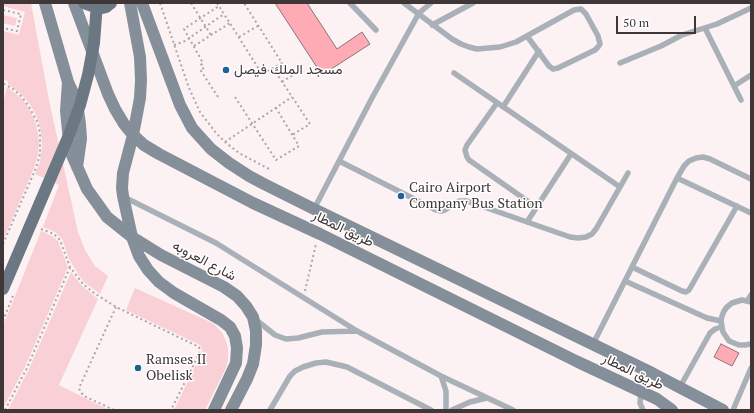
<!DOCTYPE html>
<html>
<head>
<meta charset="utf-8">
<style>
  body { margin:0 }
  #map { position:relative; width:754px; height:413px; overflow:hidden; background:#fcf2f3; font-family:"PT Serif",serif }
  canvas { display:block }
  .frame { position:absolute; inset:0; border:4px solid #3f3637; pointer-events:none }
  .scale { position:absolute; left:616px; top:16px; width:80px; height:18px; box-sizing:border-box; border:2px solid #3f3637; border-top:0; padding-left:5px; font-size:12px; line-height:14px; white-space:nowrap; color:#3f3637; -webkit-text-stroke:3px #fff; paint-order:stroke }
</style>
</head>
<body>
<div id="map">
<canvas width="754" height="413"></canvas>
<div class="frame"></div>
<div class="scale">50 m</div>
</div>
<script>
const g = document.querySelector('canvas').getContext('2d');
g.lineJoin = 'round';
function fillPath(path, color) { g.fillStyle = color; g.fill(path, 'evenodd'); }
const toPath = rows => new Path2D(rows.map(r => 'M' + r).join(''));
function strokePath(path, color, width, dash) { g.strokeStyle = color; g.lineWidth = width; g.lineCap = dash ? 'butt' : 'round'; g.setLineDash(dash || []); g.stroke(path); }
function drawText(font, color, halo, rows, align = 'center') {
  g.font = font + ' "PT Serif",Vazirmatn,serif'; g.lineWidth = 3; g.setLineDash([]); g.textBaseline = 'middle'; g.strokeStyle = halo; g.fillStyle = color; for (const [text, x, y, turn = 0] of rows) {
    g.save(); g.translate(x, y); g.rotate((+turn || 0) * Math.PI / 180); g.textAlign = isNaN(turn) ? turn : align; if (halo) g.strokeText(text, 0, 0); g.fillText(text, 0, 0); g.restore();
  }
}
const green = toPath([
  [3,3,31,3,49,100,78,232,85,250,95,266,108,276,100,294,84,282,78,274,69,259,64,244,62,239,55,232,43,227,59,185,35,174,40,162,41,154,42,144,41,133,39,123,35,113,29,103,22,95,8,84,8,81,3,80,3,31,19,35,25,12,3,6],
  [3,15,17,18,15,26,3,23],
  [7,87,20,97,27,105,32,114,36,124,38,134,39,144,38,154,34,168,3,241,3,103],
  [41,231,52,236,58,241,68,267,25,367,3,408,3,326],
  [71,272,81,285,98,299,59,385,109,410,8,410,29,369],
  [135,288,208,321,214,324,223,334,228,347,228,361,226,368,205,410,174,410,202,352,201,346,198,344,126,310]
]);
const building = toPath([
  [275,3,307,3,337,49,362,32,370,44,322,75,275,3],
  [721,344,739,353,732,366,714,357,721,344]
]);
const path = toPath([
  [160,3,189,88,200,112,216,133,225,142,239,153,252,160,271,170],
  [191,3,211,35],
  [217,3,262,74,282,63,244,3],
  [3,10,21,14,17,31,3,28],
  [239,37,258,26],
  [174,45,185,41,224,14],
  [194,46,230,23],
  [273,68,310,124,292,135],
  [282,82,299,71],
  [3,83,4,84,3,90],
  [218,97,201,71,204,70,201,65,203,63,184,29,219,6],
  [235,97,276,160,299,146,276,108],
  [225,142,292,97],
  [41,229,54,234,60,240,70,267,83,284,94,293,116,307,197,346,199,347,200,350,199,354,171,410],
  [3,244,36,168,40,154,40,134,38,123,28,105,21,96,13,89,4,84],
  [305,291,316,244],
  [3,321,14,293],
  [5,410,27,368,70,267],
  [114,410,84,396,80,391,79,388,116,307]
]);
const lane = toPath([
  [350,3,376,30],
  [404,3,452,39,461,44,469,47,477,49,500,47,516,42,574,10,581,9,586,14,598,36,600,44,598,47,595,50,558,68,553,69,549,66,527,36],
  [432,25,473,3],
  [705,28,741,100],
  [620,63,661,46,682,35,717,24,751,8],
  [454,73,620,187],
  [734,86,751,75],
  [497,103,467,145,465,150,467,157,469,160,536,207],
  [503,107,539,51],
  [339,161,436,210,441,211,445,210,459,201,467,201,570,237,578,238,586,237,592,234,596,229,628,173],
  [677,178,751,213],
  [124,197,216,243,357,331,441,376,513,410],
  [314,209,372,98,419,13,431,3],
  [527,222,571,154],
  [632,267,682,291,686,292,689,290,737,206],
  [625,281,707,318,721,321],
  [747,301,751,295],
  [751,302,742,300,732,303,727,307,724,311,722,316,721,321,723,332,729,341,739,345,745,345,751,344],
  [255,319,275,335,286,339,298,338,322,332,357,331],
  [593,344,677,178,684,166,689,161,696,158,703,157,710,159,751,179],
  [441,376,446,391,446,410],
  [680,387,710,333,715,329,721,327],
  [641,392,640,403,643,410],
  [270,410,290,376,295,371,303,367,316,363,326,362,347,367,431,410],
  [452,410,470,402,487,398],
  [733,410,751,368]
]);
const secondary = toPath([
  [45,3,68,82,74,95,78,110,80,124,81,139,77,167],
  [74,3,108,94,115,109,124,124,133,135,144,145,159,154,253,203,320,234,578,362,657,399,672,410],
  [130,3,140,57,141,80,140,98,137,114,133,135,123,173,122,188,123,196,132,237,139,256,148,270,159,282,174,293,221,320,230,327,235,336,237,348,236,363,214,410],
  [142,3,180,105,192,128,211,149,229,163,249,176,264,184,314,209,652,373,723,410],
  [68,82,66,111,69,141,72,155,87,189,107,217,132,237,161,255,224,287,237,296,246,306,253,317,256,331,256,345,253,364,247,379,231,410]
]);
const primary = toPath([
  [84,3,95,7,101,8,106,7,111,3],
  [3,289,69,135,80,105,88,75,94,43,97,3]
]);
const markers = [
  [226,70,4,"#1e6196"],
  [401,196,4,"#1e6196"],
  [138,368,4,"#1e6196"]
];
const poiNames = [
  ["مسجد الملك فيصل",234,70],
  ["Cairo Airport",409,188],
  ["Company Bus Station",409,204],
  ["Ramses II",146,360],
  ["Obelisk",146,376]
];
const streetNames = [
  ["طريق المطار",343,229,26],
  ["شارع العروبه",204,261,28],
  ["طريق المطار",633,372,26]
];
fillPath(green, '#f9d0d5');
fillPath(building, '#feabb6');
strokePath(building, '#8a7577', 1);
strokePath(path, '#aea5a6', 2, [2, 3]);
strokePath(lane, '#a9b0b7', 5.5);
strokePath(secondary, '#858f99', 12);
strokePath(primary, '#6b7783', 12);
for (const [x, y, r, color] of markers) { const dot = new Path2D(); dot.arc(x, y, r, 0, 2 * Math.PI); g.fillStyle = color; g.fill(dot); strokePath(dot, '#fff', 1.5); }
drawText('14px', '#3f3637', '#fff', poiNames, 'left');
drawText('14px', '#3f3637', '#fff', streetNames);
</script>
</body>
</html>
